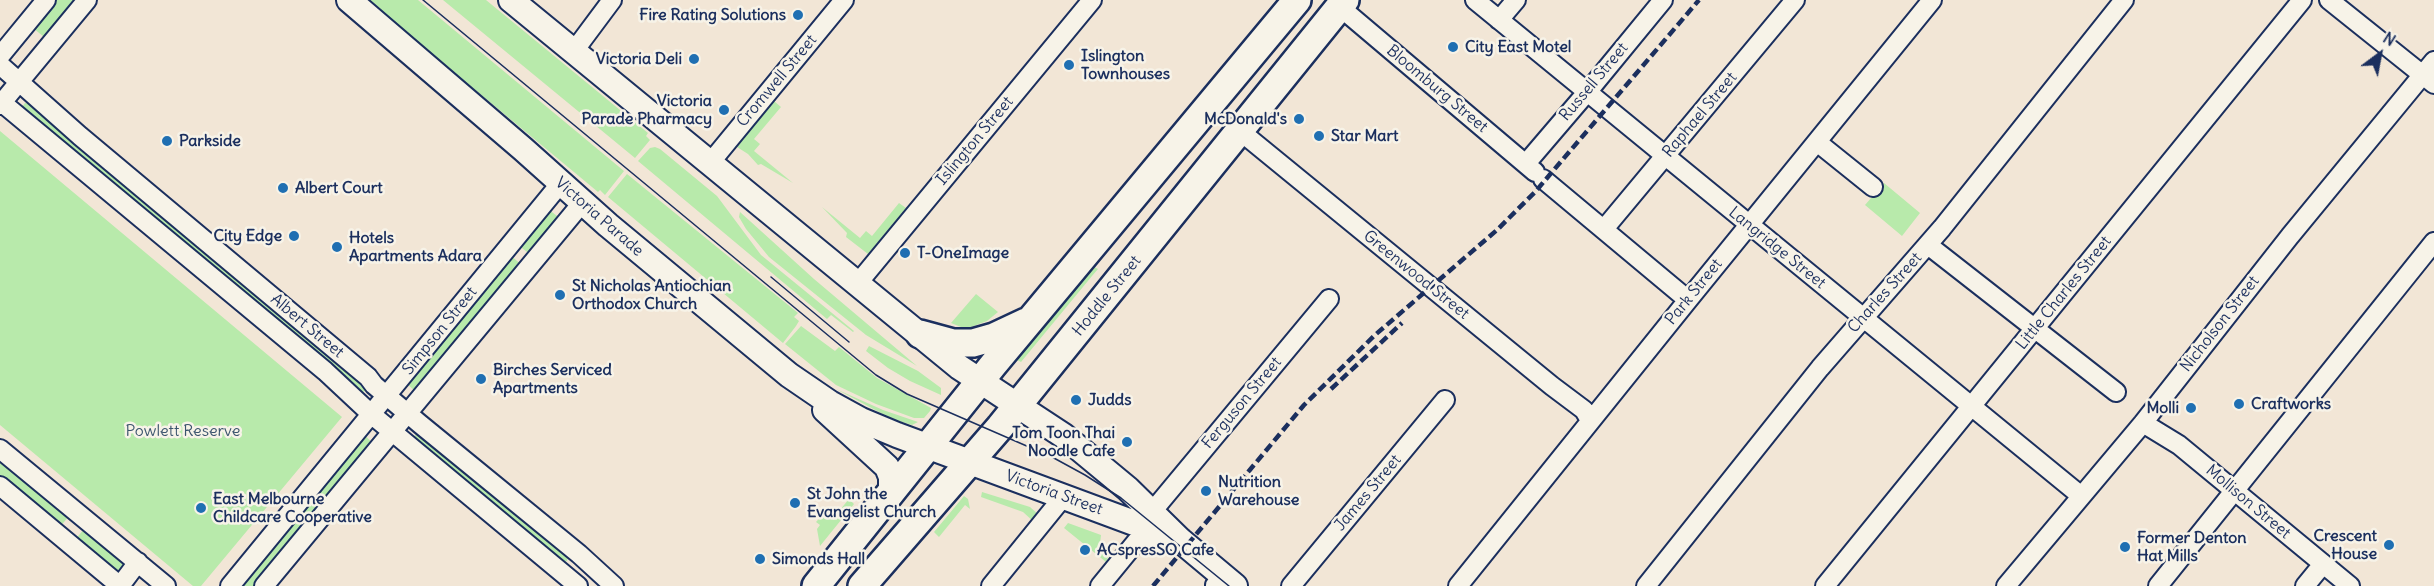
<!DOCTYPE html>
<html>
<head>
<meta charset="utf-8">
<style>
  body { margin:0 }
  #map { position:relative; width:2434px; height:586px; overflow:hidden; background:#f2e6d6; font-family:Delius,sans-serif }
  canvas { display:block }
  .north { position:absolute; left:2350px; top:24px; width:60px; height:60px; -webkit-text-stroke:4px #f7f3e8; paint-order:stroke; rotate:32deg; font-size:16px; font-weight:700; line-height:24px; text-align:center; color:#1b2f5e }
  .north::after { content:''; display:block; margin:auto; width:21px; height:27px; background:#1b2f5e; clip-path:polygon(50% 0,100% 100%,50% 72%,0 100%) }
</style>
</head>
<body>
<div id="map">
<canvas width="2434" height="586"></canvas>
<div class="north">N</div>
</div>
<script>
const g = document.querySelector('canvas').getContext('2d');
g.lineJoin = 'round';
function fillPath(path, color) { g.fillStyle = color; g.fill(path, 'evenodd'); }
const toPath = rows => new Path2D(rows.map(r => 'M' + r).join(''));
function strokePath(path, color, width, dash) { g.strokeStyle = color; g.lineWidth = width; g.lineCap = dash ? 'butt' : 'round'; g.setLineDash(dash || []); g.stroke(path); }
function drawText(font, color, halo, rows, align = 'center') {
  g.font = font + ' Delius,sans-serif'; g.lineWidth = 5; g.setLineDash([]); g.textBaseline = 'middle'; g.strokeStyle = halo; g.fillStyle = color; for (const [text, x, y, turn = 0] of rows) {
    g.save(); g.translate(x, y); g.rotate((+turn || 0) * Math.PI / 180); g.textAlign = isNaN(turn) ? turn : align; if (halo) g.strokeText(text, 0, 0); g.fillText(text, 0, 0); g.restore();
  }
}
const green = toPath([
  [57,0,74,0,44,37,33,28],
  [367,0,418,0,624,171,605,195,600,190,598,192],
  [443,0,486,0,648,133,646,136,650,140,635,158],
  [774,101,781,107,754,139,760,144,754,151,793,183,761,164,758,165,748,154,737,147],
  [25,103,31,104,365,383,365,391,361,393,21,108],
  [0,131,342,417,201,586,193,586,0,425],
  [655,147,660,149,717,196,761,255,854,331,853,332,831,315,827,319,638,161,650,148],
  [627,174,798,313,794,317,799,321,796,326,783,343,608,197],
  [1884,183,1920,213,1902,236,1865,205],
  [899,203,906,208,868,254,846,237,847,233,822,207,860,238,866,231,872,236],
  [548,209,561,219,531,255,518,245],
  [740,212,814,279,917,366,866,335,769,257,746,229,739,217],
  [510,255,523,266,417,393,405,382],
  [1094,267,1098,269,1092,276,1021,362,1017,360],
  [976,294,998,312,987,321,971,327,961,327,951,323],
  [801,326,835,351,839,347,877,378,931,408,930,411,924,418,914,418,876,404,836,385,785,344],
  [869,346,918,371,941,388,941,395,910,381,888,368,866,351],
  [836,389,883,410,918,422,912,425,892,419],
  [418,432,568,556,567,561,562,563,413,438],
  [362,433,374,444,256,586,235,586],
  [0,459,69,516,59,528,0,478],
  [982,492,1030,507,1039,515,1034,522,1023,512,981,497],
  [964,496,968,499,970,509,965,505,939,537,934,532],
  [849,499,854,504,820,546,817,529,820,525,816,522,826,511,834,517],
  [1068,523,1101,535,1100,544,1112,549,1106,562,1064,528],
  [84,529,125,564,115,575,75,540]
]);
const minor = toPath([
  [1475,0,2080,495],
  [2329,0,2434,84],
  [1340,7,1535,172],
  [1499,20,1516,0],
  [574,51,612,0],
  [0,56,46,0],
  [0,65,80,136,368,377,374,385,420,424,579,554,614,586],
  [0,101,325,371,371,414,578,586],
  [0,105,87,0],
  [1240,131,1552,386,1584,410,1590,420],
  [1817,142,1873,187],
  [1524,162,1529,160,1594,84,1663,0],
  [710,163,844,0],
  [1543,179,1688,300],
  [1604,229,1795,0],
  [1928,245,2116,392],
  [858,283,1092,0],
  [2143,423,2179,445,2350,586],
  [0,449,166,586],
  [0,486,120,586,138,562],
  [1156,507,1329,299],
  [230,586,560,184],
  [264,586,582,203],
  [991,586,1064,496],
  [1100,586,1136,542,1142,538,1155,536],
  [1215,586,1215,585],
  [1291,586,1445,400],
  [1458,586,1688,300,1932,0],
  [1646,586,1820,368,1942,228,2124,0],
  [1825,586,2302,0],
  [2006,586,2143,423,2290,236,2434,61],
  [2158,586,2434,242],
  [2305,586,2323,564]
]);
const major = toPath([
  [349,0,523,149,608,225,789,375,830,403,861,420,897,435,1180,540],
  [511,0,959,367,1064,436,1128,489,1180,540,1235,586],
  [825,410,887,467,891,477,891,494]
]);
const highway = toPath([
  [920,334,953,343,973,343,994,337,1026,322],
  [816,586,993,365,1297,0],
  [862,586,1000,427,1345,0]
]);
const tram = toPath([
  [423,0,876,375,907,394,1052,457,1085,475,1121,498,1229,586],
  [771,277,849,342]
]);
const rail = toPath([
  [1331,389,1402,323],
  [1153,586,1304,405,1375,335,1497,230,1535,192,1699,0]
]);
const markers = [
  [798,15,6,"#1f6fb2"],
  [1453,47,6,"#1f6fb2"],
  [694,59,6,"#1f6fb2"],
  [1069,65,6,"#1f6fb2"],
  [724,110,6,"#1f6fb2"],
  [1299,119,6,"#1f6fb2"],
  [1319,136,6,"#1f6fb2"],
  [167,141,6,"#1f6fb2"],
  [283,188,6,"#1f6fb2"],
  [294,236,6,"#1f6fb2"],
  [337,247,6,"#1f6fb2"],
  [905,253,6,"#1f6fb2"],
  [560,295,6,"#1f6fb2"],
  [481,379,6,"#1f6fb2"],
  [1076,400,6,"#1f6fb2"],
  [2239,404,6,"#1f6fb2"],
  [2191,408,6,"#1f6fb2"],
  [1127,442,6,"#1f6fb2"],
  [1206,491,6,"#1f6fb2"],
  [795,503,6,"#1f6fb2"],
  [201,508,6,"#1f6fb2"],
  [2389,545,6,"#1f6fb2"],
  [2125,547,6,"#1f6fb2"],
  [1085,550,6,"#1f6fb2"],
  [760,559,6,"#1f6fb2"]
];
const poiNames = [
  ["Fire Rating Solutions",786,15,"right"],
  ["City East Motel",1465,47],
  ["Islington",1081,56],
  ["Townhouses",1081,74],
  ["Victoria Deli",682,59,"right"],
  ["Victoria",712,101,"right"],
  ["Parade Pharmacy",712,119,"right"],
  ["McDonald's",1287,119,"right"],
  ["Star Mart",1331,136],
  ["Parkside",179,141],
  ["Albert Court",295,188],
  ["City Edge",282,236,"right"],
  ["Hotels",349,238],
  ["Apartments Adara",349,256],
  ["T-OneImage",917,253],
  ["St Nicholas Antiochian",572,286],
  ["Orthodox Church",572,304],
  ["Birches Serviced",493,370],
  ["Apartments",493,388],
  ["Judds",1088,400],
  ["Craftworks",2251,404],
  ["Molli",2179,408,"right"],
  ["Tom Toon Thai",1115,433,"right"],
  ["Noodle Cafe",1115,451,"right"],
  ["Nutrition",1218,482],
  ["Warehouse",1218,500],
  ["St John the",807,494],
  ["Evangelist Church",807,512],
  ["East Melbourne",213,499],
  ["Childcare Cooperative",213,517],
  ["Crescent",2377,536,"right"],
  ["House",2377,554,"right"],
  ["Former Denton",2137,538],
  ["Hat Mills",2137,556],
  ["ACspresSO Cafe",1097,550],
  ["Simonds Hall",772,559]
];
const streetNames = [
  ["Cromwell Street",777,81,-50],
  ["Russell Street",1594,82,-50],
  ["Bloomburg Street",1437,89,40],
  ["Raphael Street",1700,115,-50],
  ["Islington Street",975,141,-50],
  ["Victoria Parade",599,217,41],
  ["Langridge Street",1777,248,39],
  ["Greenwood Street",1416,275,39],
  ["Park Street",1694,292,-51],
  ["Charles Street",1885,293,-48],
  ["Little Charles Street",2064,293,-51],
  ["Hoddle Street",1107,296,-51],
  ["Nicholson Street",2220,324,-52],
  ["Albert Street",307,326,40],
  ["Simpson Street",440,331,-51],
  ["Ferguson Street",1242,403,-50],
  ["Victoria Street",1054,493,20],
  ["James Street",1368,493,-50],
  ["Mollison Street",2248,502,40]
];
const parkNames = [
  ["Powlett Reserve",183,431]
];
fillPath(green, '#b8eaab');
strokePath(minor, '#1b2f5e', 22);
strokePath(major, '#1b2f5e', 28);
strokePath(highway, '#1b2f5e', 32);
strokePath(minor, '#f7f3e8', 18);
strokePath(major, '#f7f3e8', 24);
strokePath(highway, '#f7f3e8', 27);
strokePath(tram, '#1b2f5e', 1.5);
strokePath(rail, '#1b2f5e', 4.5, [9, 4.5]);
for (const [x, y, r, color] of markers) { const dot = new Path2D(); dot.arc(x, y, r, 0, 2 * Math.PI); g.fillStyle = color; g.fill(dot); strokePath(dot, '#f7f3e8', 2); }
drawText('bold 16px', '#1b2f5e', '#f7f3e8', poiNames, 'left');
drawText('16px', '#1b2f5e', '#f7f3e8', streetNames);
drawText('16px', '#3a546d', '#f7f3e8', parkNames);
</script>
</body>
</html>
